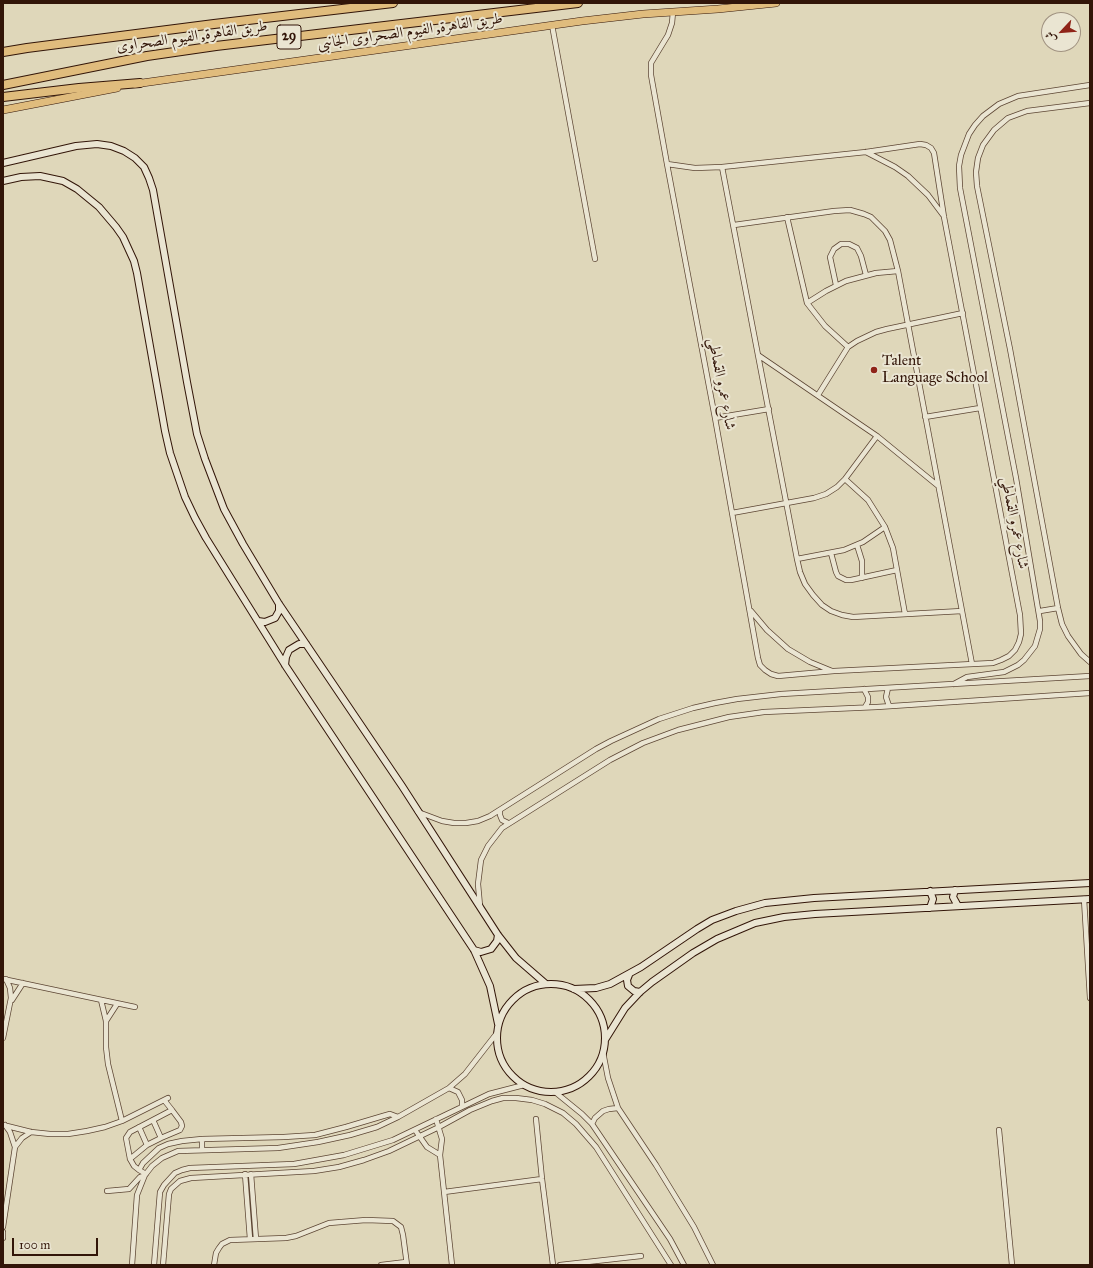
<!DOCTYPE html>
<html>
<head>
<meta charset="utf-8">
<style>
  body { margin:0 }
  #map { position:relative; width:1093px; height:1268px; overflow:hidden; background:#dfd7ba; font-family:"IM FELL Great Primer",Amiri,serif }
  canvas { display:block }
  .frame { position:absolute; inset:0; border:4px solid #321508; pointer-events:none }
  .north { position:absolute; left:1041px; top:12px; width:40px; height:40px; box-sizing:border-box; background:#eae5d2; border:1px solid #a09281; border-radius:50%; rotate:244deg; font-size:11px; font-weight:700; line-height:16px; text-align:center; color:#321508 }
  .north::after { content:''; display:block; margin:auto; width:14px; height:18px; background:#8f2418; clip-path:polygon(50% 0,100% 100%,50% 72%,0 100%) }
  .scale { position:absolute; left:12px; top:1238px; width:86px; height:18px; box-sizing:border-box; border:2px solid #321508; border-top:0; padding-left:5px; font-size:12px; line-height:14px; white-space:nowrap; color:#321508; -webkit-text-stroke:3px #eae5d2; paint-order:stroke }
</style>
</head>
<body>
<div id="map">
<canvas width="1093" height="1268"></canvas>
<div class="frame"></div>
<div class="north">ش</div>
<div class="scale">100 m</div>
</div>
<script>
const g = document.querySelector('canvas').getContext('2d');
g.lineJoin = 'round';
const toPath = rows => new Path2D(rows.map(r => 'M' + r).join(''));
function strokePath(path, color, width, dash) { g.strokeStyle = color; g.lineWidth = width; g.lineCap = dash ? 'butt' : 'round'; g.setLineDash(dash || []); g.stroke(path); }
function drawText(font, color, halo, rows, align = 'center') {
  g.font = font + ' "IM FELL Great Primer",Amiri,serif'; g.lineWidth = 4; g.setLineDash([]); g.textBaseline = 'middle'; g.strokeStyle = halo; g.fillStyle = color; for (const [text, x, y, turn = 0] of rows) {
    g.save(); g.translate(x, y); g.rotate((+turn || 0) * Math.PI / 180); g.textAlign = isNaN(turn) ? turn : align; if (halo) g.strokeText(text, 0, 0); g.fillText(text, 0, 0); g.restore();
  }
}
const street = toPath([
  [552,25,595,259],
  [1090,103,1027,111,1008,118,994,130,983,145,978,158,976,172,977,186,1010,349,1058,608,1062,624,1068,636,1081,654,1090,662],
  [866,152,895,167,908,176,928,195,943,215],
  [667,164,695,168,722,167,866,152,920,144,926,145,931,148,934,153,944,217,1020,615,1021,634,1019,642,1015,650,1009,656,1001,660,993,663,834,671,778,676,771,674,765,670,760,665,758,658,715,418,667,164,651,75,651,63,668,35,672,23,673,12],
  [722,167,797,559,800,572,805,584,813,595,822,605,831,611,842,615,853,617,962,611],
  [787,217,807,303,825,326,848,347],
  [734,225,834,211,850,210,864,214,871,217,885,231,890,240,898,271,972,664],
  [836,285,830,257,834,249,841,244,849,244,857,248,861,256,866,275],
  [807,303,826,291,846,281,876,273,898,271],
  [758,355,877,436,937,485],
  [818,395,848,347,857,341,876,332,887,329,963,313],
  [925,417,980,408],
  [715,418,769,409],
  [845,479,868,500,885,527,893,548,905,614],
  [732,513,814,498,826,494,837,487,845,479,877,436],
  [857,545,862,561,862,578],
  [831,553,836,572,838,576,846,580,851,580,897,570],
  [797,559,844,550,863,542,885,527],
  [751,611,767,630,788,649,810,662,832,671],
  [1040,611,1058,608],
  [954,684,967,677,1004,672,1018,665,1024,660,1035,646,1040,629,1040,621,1016,478,960,188,959,166,961,155,969,134,975,125,983,116,999,104,1018,96,1090,85],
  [888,688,886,697,889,706],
  [864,689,868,697,868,702,865,707],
  [500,810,500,815,502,820,508,823],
  [418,812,442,821,454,823,466,823,478,821,490,816,596,749,611,741,659,719,693,708,715,703,737,699,781,694,1090,676],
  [1084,899,1090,998],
  [480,906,478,884,481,860,488,846,502,828,610,760,643,743,678,730,729,717,764,712,877,707,1090,693],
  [3,979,135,1007],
  [12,1000,23,983],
  [101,1000,106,1021,106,1047,108,1064,122,1121],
  [106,1021,117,1004],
  [3,1038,11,998,10,988,6,979],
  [603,1052,608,1078,618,1108,656,1165,694,1227,713,1265],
  [449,1088,458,1092,462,1100,462,1106],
  [555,1092,582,1114,592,1124,670,1239,684,1265],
  [436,1119,442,1139,440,1155,452,1265],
  [536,1119,542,1179,553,1265],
  [153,1120,161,1138],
  [592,1124,595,1118,603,1111,609,1109,618,1108],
  [3,1125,31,1132,50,1134,68,1134,87,1131,105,1127,122,1121,168,1098],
  [139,1127,147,1145],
  [415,1130,427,1147,440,1155],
  [999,1130,1012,1265],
  [15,1147,22,1138,31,1132],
  [202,1149,202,1139,284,1137,315,1135,346,1127,383,1116,390,1114,398,1117],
  [130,1159,147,1145,161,1138,180,1130,182,1126,181,1122,172,1110],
  [139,1170,143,1163,159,1148,168,1144,182,1141,202,1139],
  [146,1174,139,1170,134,1166,130,1159,126,1138,130,1132,172,1110,164,1100],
  [245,1174,250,1239],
  [251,1174,256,1239],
  [107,1191,129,1189,140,1177,145,1175],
  [444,1192,542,1179],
  [3,1227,15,1147,10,1132,5,1125],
  [3,1232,3,1238],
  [132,1265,137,1195,145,1175,152,1166,162,1158,178,1151,278,1148,318,1142,350,1135,377,1127,398,1117,449,1088,465,1074,497,1033],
  [154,1265,160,1192,164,1185,175,1173,182,1170,190,1168,294,1164,344,1155,393,1140,489,1094,524,1085],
  [163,1265,169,1194,171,1189,180,1181,191,1178,314,1171,339,1167,364,1160,389,1151,439,1127,470,1110,492,1101,503,1098,516,1098,532,1100,545,1104,563,1113,576,1124,596,1147,671,1265],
  [214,1265,216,1253,219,1248,222,1244,230,1240,286,1238,296,1236,329,1223,366,1220,393,1221,401,1227,403,1235,407,1265],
  [381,1265,406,1262],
  [560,1265,641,1256]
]);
const secondary = toPath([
  [3,163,76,146,97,144,111,146,124,151,135,158,144,167,149,178,153,190,187,382,197,434,205,459,224,509,243,544,279,604,402,786,498,935,516,958,546,984],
  [3,181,21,177,40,176,63,181,77,189,99,207,116,227,123,237,134,261,137,273,165,431,170,453,185,497,195,518,206,538,285,665,474,950,490,986,498,1024],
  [258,621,265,622,275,618,279,611,279,604],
  [285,665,286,657,289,650,299,644,306,644],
  [955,890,953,897,958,906],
  [930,891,933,899,930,908],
  [474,950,481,952,491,949,497,941,498,935],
  [629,975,627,980,628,986,634,991,640,992],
  '497 1038a54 54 0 1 1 108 0a54 54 0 1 1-108 0Z',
  [574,989,596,988,610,984,641,967,697,929,712,920,736,911,765,903,814,898,1090,883],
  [605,1040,625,1008,640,992,652,982,693,953,717,939,755,923,784,917,815,914,1090,899]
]);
const primary = toPath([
  [135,84,582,21,643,14,718,9,776,3],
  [3,110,117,88]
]);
const highway = toPath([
  [3,52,27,48,214,24,393,3],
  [3,85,147,56,216,46,578,3],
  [3,97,79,88,140,83]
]);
const markers = [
  [874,370,4,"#8f2418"]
];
const shields = [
  [289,37,24]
];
const shieldNames = [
  ["29",289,37]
];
const streetNames = [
  ["طريق القاهرة, الفيوم الصحراوى الجانبى",410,32,-8],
  ["طريق القاهرة, الفيوم الصحراوى",192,37,-8],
  ["شارع عمرو القماطي",721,384,79],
  ["شارع عمرو القماطي",1014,523,79]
];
const poiNames = [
  ["Talent",882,361],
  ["Language School",882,378]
];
strokePath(street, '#5d4634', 6);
strokePath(secondary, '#321508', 8);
strokePath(primary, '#321508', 8);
strokePath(highway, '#321508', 10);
strokePath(street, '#eae5d2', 4.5);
strokePath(secondary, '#eae5d2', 6);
strokePath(primary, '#e0bc7d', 7);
strokePath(highway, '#e0bc7d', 8);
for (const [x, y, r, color] of markers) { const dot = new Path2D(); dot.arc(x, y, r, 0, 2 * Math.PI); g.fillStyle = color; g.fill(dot); strokePath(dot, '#eae5d2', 1.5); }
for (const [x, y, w] of shields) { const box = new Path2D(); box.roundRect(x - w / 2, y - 12, w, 24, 3); g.fillStyle = '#eae5d2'; g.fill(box); strokePath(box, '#321508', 1); }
drawText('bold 14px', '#321508', null, shieldNames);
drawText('15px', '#321508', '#eae5d2', streetNames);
drawText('15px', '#321508', '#eae5d2', poiNames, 'left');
</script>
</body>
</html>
